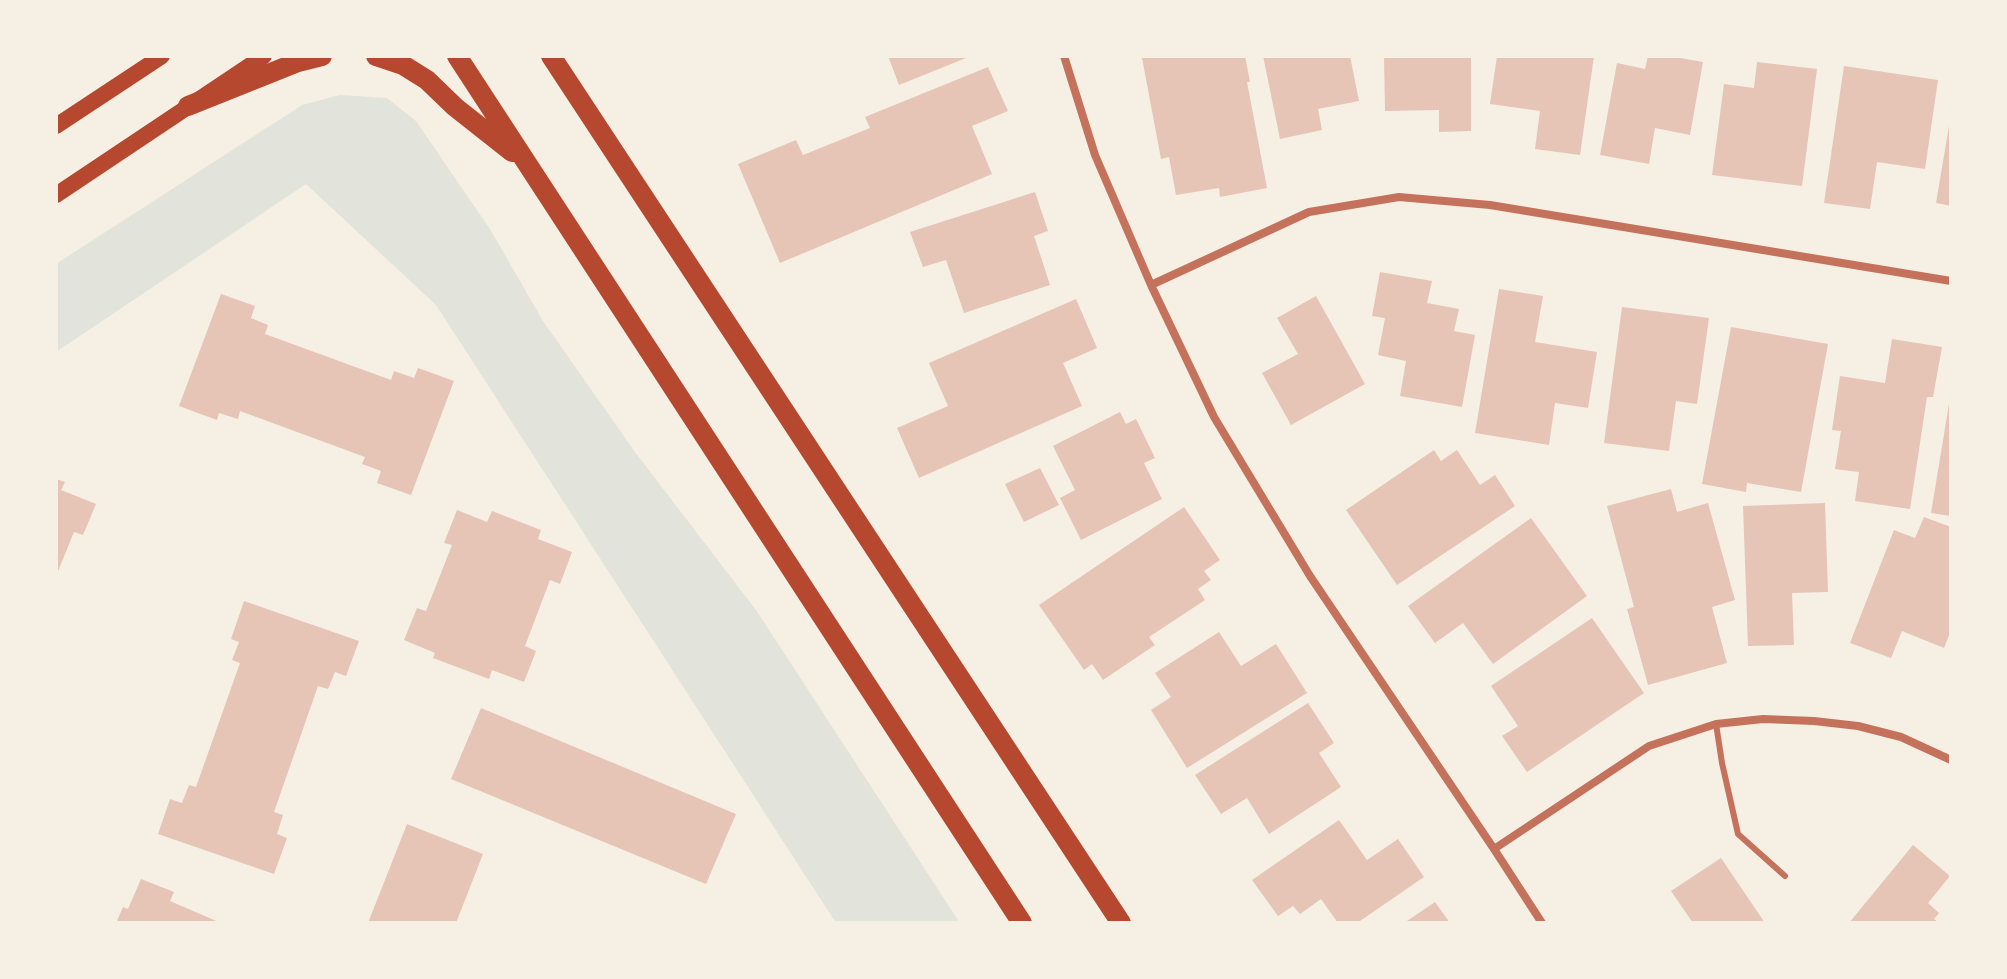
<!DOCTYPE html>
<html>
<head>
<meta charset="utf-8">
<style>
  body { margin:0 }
  #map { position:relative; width:2007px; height:979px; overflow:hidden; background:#f6efe4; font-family:Quicksand,sans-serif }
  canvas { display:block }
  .frame { position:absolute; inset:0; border:58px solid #f6efe4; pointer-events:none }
</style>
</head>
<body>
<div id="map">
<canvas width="2007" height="979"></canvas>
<div class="frame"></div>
</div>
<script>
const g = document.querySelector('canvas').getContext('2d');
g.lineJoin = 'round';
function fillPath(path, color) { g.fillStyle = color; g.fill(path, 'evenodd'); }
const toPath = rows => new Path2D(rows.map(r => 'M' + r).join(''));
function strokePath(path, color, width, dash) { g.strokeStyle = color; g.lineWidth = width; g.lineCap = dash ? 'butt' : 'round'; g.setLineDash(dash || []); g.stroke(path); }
const green = toPath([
  [340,95,387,98,416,121,490,229,543,321,635,452,756,610,960,923,836,923,436,305,306,184,56,352,56,264,302,105]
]);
const building = toPath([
  [888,56,971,56,899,85],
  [1154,56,1245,56,1250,82,1247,82,1267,188,1220,197,1219,188,1176,195,1169,157,1161,159,1142,58],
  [1263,56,1350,56,1359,101,1318,109,1322,130,1280,139],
  [1384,56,1471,56,1471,131,1439,132,1439,110,1385,111],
  [1497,56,1594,56,1580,155,1535,149,1540,111,1490,104],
  [1648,56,1669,56,1703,62,1690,135,1655,128,1649,164,1600,155,1617,63,1645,69],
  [1757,62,1817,69,1802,186,1712,175,1724,84,1754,88],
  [1844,66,1938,80,1925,169,1877,162,1870,209,1824,203],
  [988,67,1008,111,972,126,992,174,780,263,738,164,796,140,803,155,870,128,865,117],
  [1949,126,1951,126,1951,206,1936,203],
  [1035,192,1048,231,1034,236,1050,285,964,313,946,260,923,267,910,232],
  [1380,272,1432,281,1427,303,1459,309,1454,331,1475,335,1462,407,1400,396,1406,361,1378,355,1385,318,1372,316],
  [1499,289,1543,296,1535,342,1597,352,1588,408,1555,403,1549,445,1475,433],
  [221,294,255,306,251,318,268,325,265,334,391,380,394,371,414,378,418,368,454,381,411,495,377,483,381,471,362,464,365,457,240,411,238,419,219,413,217,420,179,406],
  [1316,296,1365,384,1291,425,1262,373,1298,354,1277,318],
  [1076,299,1097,348,1063,363,1082,406,919,478,897,428,948,406,929,363],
  [1622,307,1709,318,1697,404,1676,401,1669,451,1604,443],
  [1731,327,1828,344,1801,492,1747,483,1746,492,1702,484],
  [1892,339,1942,347,1933,397,1927,397,1910,509,1855,501,1859,472,1835,469,1841,431,1832,430,1840,376,1885,383],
  [1949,404,1951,405,1951,516,1931,513],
  [1120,412,1126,424,1136,419,1155,458,1144,463,1162,499,1081,540,1060,498,1075,490,1053,446],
  [1434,450,1441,461,1457,450,1480,485,1495,475,1515,506,1397,585,1346,510],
  [1040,468,1059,505,1024,522,1005,484],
  [56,479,65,482,61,490,96,504,83,535,74,532,56,576],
  [1671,489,1677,512,1708,503,1735,600,1712,607,1727,663,1648,685,1627,609,1634,607,1607,506],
  [1825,503,1828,592,1792,593,1794,645,1748,646,1743,506],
  [1184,507,1220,560,1204,571,1211,580,1198,589,1205,600,1149,637,1155,645,1103,680,1092,664,1084,670,1039,605],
  [457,510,487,522,492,511,541,530,538,539,572,552,560,584,550,580,525,646,536,651,524,682,492,670,489,679,433,658,435,653,404,640,417,608,426,611,452,545,444,543],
  [1924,517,1951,527,1951,630,1944,648,1902,631,1891,658,1850,643,1894,530,1915,538],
  [1531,518,1587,596,1493,664,1463,623,1435,643,1408,606],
  [244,601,359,641,346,676,335,672,328,689,318,686,274,812,283,815,277,834,287,838,274,874,158,834,170,799,182,803,189,785,196,787,240,663,232,660,239,642,231,639],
  [1592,618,1644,693,1527,772,1502,736,1518,726,1491,686],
  [1219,632,1241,666,1276,644,1307,693,1187,768,1151,710,1171,697,1155,673],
  [1308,703,1334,743,1319,753,1341,787,1269,834,1247,798,1221,814,1195,775],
  [481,708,736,814,706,884,451,779],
  [1339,820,1367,860,1398,839,1424,877,1357,923,1338,923,1321,899,1300,914,1293,906,1278,916,1252,880],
  [407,824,483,854,456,923,368,923],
  [1913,845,1950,876,1928,903,1939,913,1934,919,1939,923,1849,923],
  [1721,858,1765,923,1693,923,1671,891],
  [141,879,174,892,170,901,221,923,116,923,123,907,128,909],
  [1435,902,1450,923,1404,923]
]);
const service = toPath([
  [1716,724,1722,763,1738,834,1785,876]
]);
const minor = toPath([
  [1064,56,1095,155,1151,285,1214,417,1310,576,1494,849,1542,923],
  [1151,285,1309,212,1399,197,1490,205,1951,281],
  [1494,849,1649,746,1716,724,1763,719,1814,721,1858,726,1901,737,1951,760]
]);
const secondary = toPath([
  [56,126,162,56],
  [56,195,264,56]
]);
const primary = toPath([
  [376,56,403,65,427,80,455,107,512,152],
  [457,56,1022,923],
  [551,56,1121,923],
  [188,106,298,62,322,56]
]);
fillPath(green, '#e2e4dc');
fillPath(building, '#e6c5b7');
strokePath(service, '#c5725c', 6);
strokePath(minor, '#c5725c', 8);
strokePath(secondary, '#b5482f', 16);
strokePath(primary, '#b5482f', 20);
</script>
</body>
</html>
